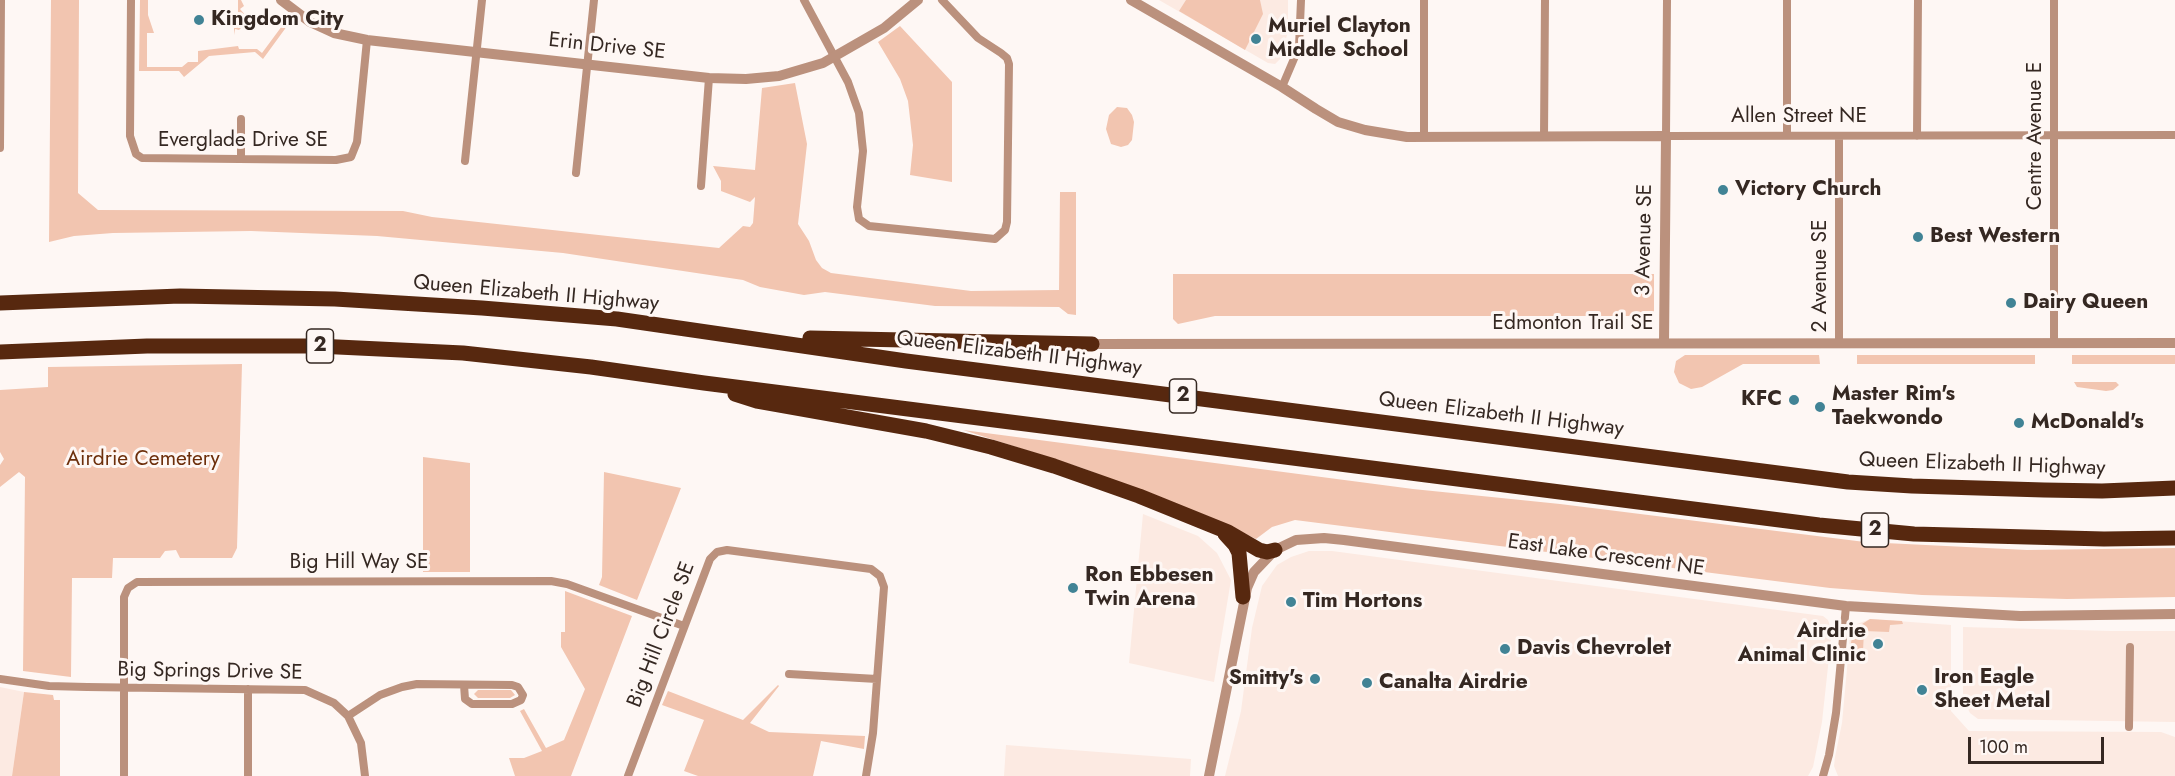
<!DOCTYPE html>
<html>
<head>
<meta charset="utf-8">
<style>
  body { margin:0 }
  #map { position:relative; width:2175px; height:776px; overflow:hidden; background:#fef7f4; font-family:Jost,sans-serif }
  canvas { display:block }
  .scale { position:absolute; left:1968px; top:737px; width:136px; height:27px; box-sizing:border-box; border:3px solid #352822; border-top:0; padding-left:8px; font-size:18px; line-height:21px; white-space:nowrap; color:#352822; -webkit-text-stroke:4px #fef7f4; paint-order:stroke }
</style>
</head>
<body>
<div id="map">
<canvas width="2175" height="776"></canvas>
<div class="scale">100 m</div>
</div>
<script>
const g = document.querySelector('canvas').getContext('2d');
g.lineJoin = 'round';
function fillPath(path, color) { g.fillStyle = color; g.fill(path, 'evenodd'); }
const toPath = rows => new Path2D(rows.map(r => 'M' + r).join(''));
function strokePath(path, color, width, dash) { g.strokeStyle = color; g.lineWidth = width; g.lineCap = dash ? 'butt' : 'round'; g.setLineDash(dash || []); g.stroke(path); }
function drawText(font, color, halo, rows, align = 'center') {
  g.font = font + ' Jost,sans-serif'; g.lineWidth = 6; g.setLineDash([]); g.textBaseline = 'middle'; g.strokeStyle = halo; g.fillStyle = color; for (const [text, x, y, turn = 0] of rows) {
    g.save(); g.translate(x, y); g.rotate((+turn || 0) * Math.PI / 180); g.textAlign = isNaN(turn) ? turn : align; if (halo) g.strokeText(text, 0, 0); g.fillText(text, 0, 0); g.restore();
  }
}
const built = toPath([
  [1159,0,1288,0,1288,31,1281,58,1275,64,1268,63],
  [1143,514,1198,536,1217,553,1231,580,1214,682,1129,663],
  [1309,551,1332,551,1392,559,1823,616,1828,620,1831,629,1831,639,1822,722,1813,767,1808,776,1225,776,1241,711,1252,628,1262,586,1277,565,1291,557],
  [1870,619,1951,625,1951,711,1969,731,2161,732,2175,737,2175,776,1838,776,1834,766,1835,757,1842,723,1850,636,1857,624],
  [1963,627,2111,631,2175,631,2175,722,1978,719,1970,713,1963,699],
  [0,687,24,692,12,776,0,776],
  [1006,745,1191,759,1190,776,1004,776]
]);
const green = toPath([
  [51,0,79,0,78,193,98,210,403,211,432,217,719,248,743,226,750,227,753,223,755,197,750,202,721,191,721,181,713,166,755,170,762,88,795,83,807,144,798,224,809,241,816,260,822,268,831,273,971,291,1059,290,1060,192,1076,192,1076,315,1068,314,1059,307,935,306,825,292,804,295,760,287,743,280,563,253,377,236,251,231,113,233,74,236,49,242],
  [140,0,148,0,148,15,154,33,147,33,147,67,182,67,188,62,198,62,198,51,238,46,239,49,257,49,262,53,282,26,276,21,284,16,290,22,263,59,255,52,209,56,184,77,179,71,139,71],
  [238,0,241,0,244,6,240,9,253,24,250,26,247,22,239,30,235,29,234,35,234,19,238,19],
  [1186,0,1260,0,1263,14,1245,50,1179,11],
  [900,26,952,82,952,182,910,175,913,145,908,101,900,79,878,42],
  [1117,107,1127,108,1132,115,1134,122,1132,140,1128,145,1121,147,1111,144,1106,129,1109,115],
  [1173,274,1654,274,1654,315,1652,321,1645,329,1632,316,1215,316,1178,324,1173,319],
  [1685,355,1819,355,1820,364,1743,364,1702,387,1691,389,1679,383,1674,372,1676,361],
  [1857,355,2035,355,2035,364,1857,364],
  [2072,355,2175,355,2175,364,2072,364],
  [242,364,237,548,232,558,180,558,176,550,165,551,160,558,113,558,112,578,72,578,71,677,23,671,25,477,19,472,0,487,0,465,4,459,0,452,0,390,48,387,48,367],
  [2074,382,2116,382,2119,385,2113,390,2106,391,2077,387],
  [963,430,1413,489,1560,504,1865,542,2027,550,2175,548,2175,597,2067,599,1922,595,1830,588,1295,520,1272,527,1256,539,1210,517,1082,468],
  [423,457,470,463,470,572,423,572],
  [604,472,681,488,637,600,599,585,602,577],
  [565,591,632,616,571,776,515,776,509,758,524,758,542,751,520,711,524,709,546,748,564,740,585,689,561,647,561,632,565,632],
  [1870,619,1902,621,1903,624,1890,625,1889,632,1864,631,1863,651,1853,651,1853,653,1849,652,1854,629,1857,625,1859,626],
  [778,685,779,686,750,723,769,732,865,736,864,749,821,741,813,776,698,776,684,771,704,720,662,705,668,691,743,720],
  [478,690,511,690,515,695,510,698,478,698,474,694],
  [24,692,53,695,54,700,60,700,60,776,12,776]
]);
const minor = toPath([
  [131,0,130,136,136,154,142,158,336,160,351,157,357,142,367,40],
  [804,0,848,82,859,113,863,151,857,207,859,219,869,226,995,239,1005,230,1007,222,1009,64,1007,58,1001,53,978,38,942,0],
  [1667,0,1666,136,2175,135],
  [2054,0,2054,343],
  [1282,87,1299,47,1301,0],
  [1787,136,1787,0],
  [1917,136,1918,0],
  [1424,137,1424,0],
  [1544,137,1545,0],
  [0,148,1,0],
  [241,159,241,119],
  [465,161,482,0],
  [576,173,594,0],
  [701,186,709,78],
  [1839,344,1839,136],
  [789,674,877,679],
  [0,679,49,686,87,687,305,690,334,703,348,716,361,743,365,776],
  [248,689,248,776],
  [348,716,380,695,402,687,417,684,512,685,518,687,523,695,521,700,512,704,472,704,465,699,464,685],
  [2129,727,2130,647],
  [124,776,124,597,128,588,137,582,551,581,567,584,684,626],
  [628,776,710,559,717,552,727,550,871,569,880,576,884,587,873,733,866,776],
  [1823,776,1829,755,1836,713,1846,606]
]);
const tertiary = toPath([
  [281,0,310,22,334,33,367,40,709,78,746,79,779,76,823,63,884,28,918,0],
  [1131,0,1282,87,1316,109,1338,122,1365,130,1407,137,1666,136,1664,343],
  [1092,344,2175,343],
  [1209,776,1247,588,1254,572,1275,550,1296,540,1324,538,1344,540,1846,606,2020,616,2175,614]
]);
const motorway = toPath([
  [0,303,180,296,335,299,482,308,617,319,906,361,1848,482,1912,486,2044,490,2102,491,2175,488],
  [810,338,1092,344],
  [0,352,147,346,317,346,463,353,591,367,704,383,1819,525,1914,534,2104,539,2175,538],
  [735,394,757,401,926,431,991,447,1054,466,1139,496,1228,532,1259,550,1267,552,1275,550],
  [1225,534,1235,545,1239,553,1243,597]
]);
const markers = [
  [199,20,6,"#418395"],
  [1256,39,6,"#418395"],
  [1723,190,6,"#418395"],
  [1918,237,6,"#418395"],
  [2011,303,6,"#418395"],
  [1794,400,6,"#418395"],
  [1820,407,6,"#418395"],
  [2019,423,6,"#418395"],
  [1073,588,6,"#418395"],
  [1291,602,6,"#418395"],
  [1878,644,6,"#418395"],
  [1505,649,6,"#418395"],
  [1315,679,6,"#418395"],
  [1367,683,6,"#418395"],
  [1922,690,6,"#418395"]
];
const shields = [
  [320,346,27],
  [1183,396,27],
  [1875,530,27]
];
const shieldNames = [
  ["2",320,346],
  ["2",1183,396],
  ["2",1875,530]
];
const poiNames = [
  ["Kingdom City",211,20],
  ["Muriel Clayton",1268,27],
  ["Middle School",1268,51],
  ["Victory Church",1735,190],
  ["Best Western",1930,237],
  ["Dairy Queen",2023,303],
  ["Master Rim's",1832,395],
  ["Taekwondo",1832,419],
  ["KFC",1782,400,"right"],
  ["McDonald's",2031,423],
  ["Ron Ebbesen",1085,576],
  ["Twin Arena",1085,600],
  ["Tim Hortons",1303,602],
  ["Airdrie",1866,632,"right"],
  ["Animal Clinic",1866,656,"right"],
  ["Davis Chevrolet",1517,649],
  ["Iron Eagle",1934,678],
  ["Sheet Metal",1934,702],
  ["Smitty's",1303,679,"right"],
  ["Canalta Airdrie",1379,683]
];
const streetNames = [
  ["Erin Drive SE",607,47,6],
  ["Allen Street NE",1799,117],
  ["Centre Avenue E",2036,136,-90],
  ["Everglade Drive SE",243,141],
  ["3 Avenue SE",1645,240,-89],
  ["2 Avenue SE",1821,276,-90],
  ["Queen Elizabeth II Highway",536,294,5],
  ["Edmonton Trail SE",1573,324],
  ["Queen Elizabeth II Highway",1019,354,7],
  ["Queen Elizabeth II Highway",1501,415,7],
  ["Queen Elizabeth II Highway",1982,465,2],
  ["East Lake Crescent NE",1606,556,8],
  ["Big Hill Way SE",359,563],
  ["Big Hill Circle SE",662,635,-69],
  ["Big Springs Drive SE",210,672,1]
];
const parkNames = [
  ["Airdrie Cemetery",143,460]
];
fillPath(built, '#fceae2');
fillPath(green, '#f2c5b0');
strokePath(minor, '#bb917d', 8);
strokePath(tertiary, '#bb917d', 10);
strokePath(motorway, '#57280f', 15);
for (const [x, y, r, color] of markers) { const dot = new Path2D(); dot.arc(x, y, r, 0, 2 * Math.PI); g.fillStyle = color; g.fill(dot); strokePath(dot, '#fef7f4', 2); }
for (const [x, y, w] of shields) { const box = new Path2D(); box.roundRect(x - w / 2, y - 17, w, 34, 4.5); g.fillStyle = '#fef7f4'; g.fill(box); strokePath(box, '#352822', 1.5); }
drawText('bold 20px', '#352822', null, shieldNames);
drawText('bold 21px', '#352822', '#fef7f4', poiNames, 'left');
drawText('21px', '#352822', '#fef7f4', streetNames);
drawText('21px', '#6d2f0b', '#fef7f4', parkNames);
</script>
</body>
</html>
